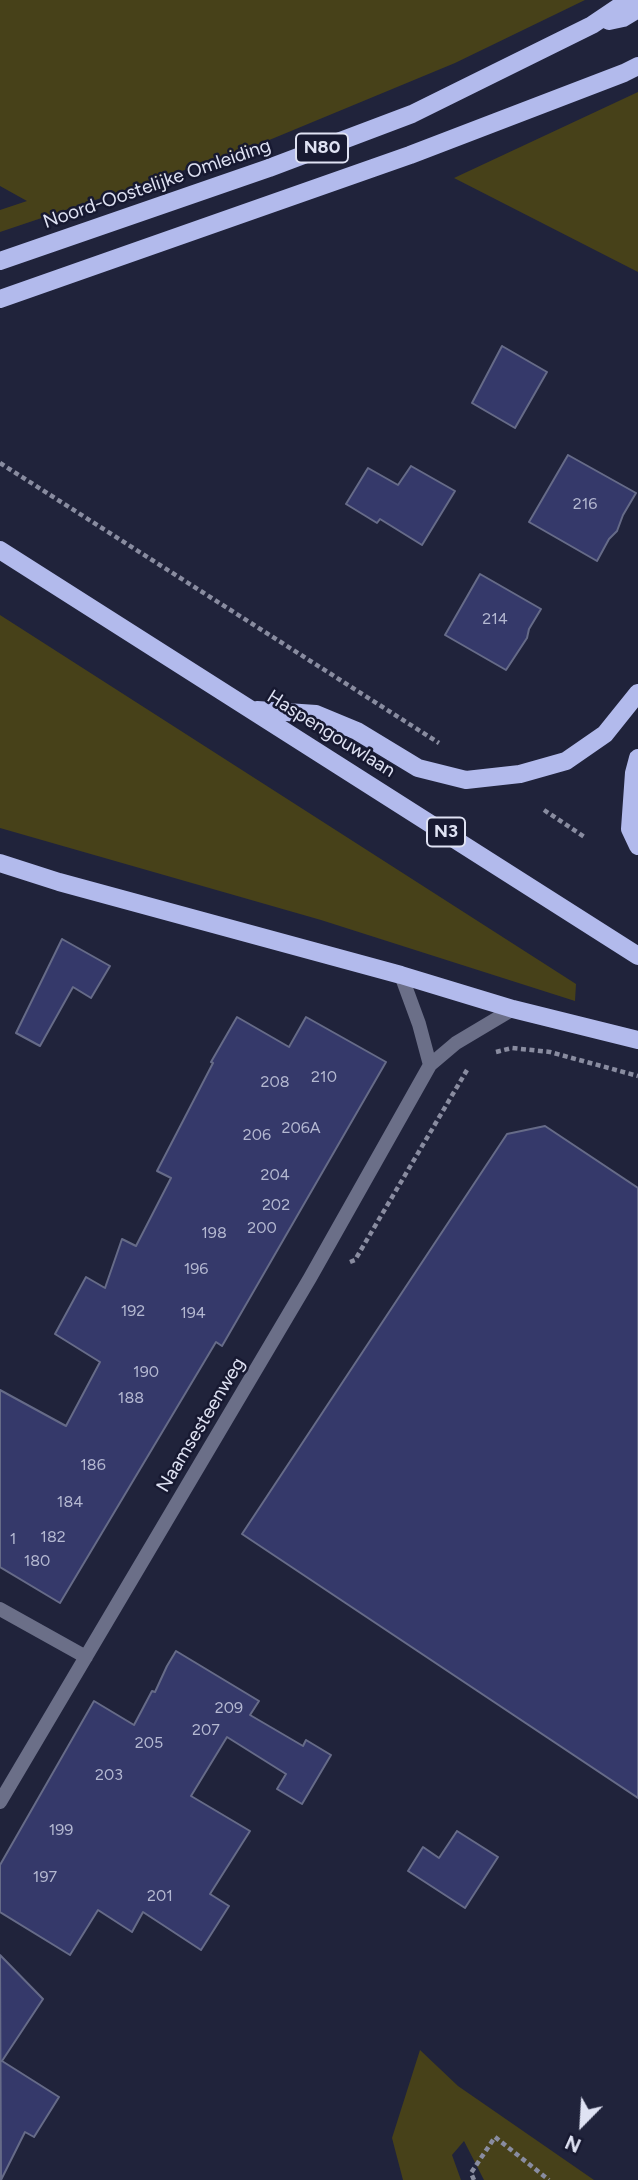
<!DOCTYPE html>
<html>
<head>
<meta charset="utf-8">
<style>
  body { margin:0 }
  #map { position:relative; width:638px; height:2180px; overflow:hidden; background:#20233b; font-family:Figtree,sans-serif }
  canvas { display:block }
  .north { position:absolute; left:547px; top:2089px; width:70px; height:70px; -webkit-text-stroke:5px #171931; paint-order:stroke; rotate:204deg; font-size:19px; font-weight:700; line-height:28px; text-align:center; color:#dfe2f3 }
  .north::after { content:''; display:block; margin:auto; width:24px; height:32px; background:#dfe2f3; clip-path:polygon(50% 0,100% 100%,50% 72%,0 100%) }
</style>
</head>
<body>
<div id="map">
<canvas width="638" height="2180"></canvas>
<div class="north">N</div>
</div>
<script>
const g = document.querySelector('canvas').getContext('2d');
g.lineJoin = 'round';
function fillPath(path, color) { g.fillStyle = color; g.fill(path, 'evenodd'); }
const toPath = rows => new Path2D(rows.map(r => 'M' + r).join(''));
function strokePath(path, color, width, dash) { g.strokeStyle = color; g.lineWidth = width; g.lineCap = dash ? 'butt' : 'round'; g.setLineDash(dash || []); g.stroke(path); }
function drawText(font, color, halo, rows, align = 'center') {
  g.font = font + ' Figtree,sans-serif'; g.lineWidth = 5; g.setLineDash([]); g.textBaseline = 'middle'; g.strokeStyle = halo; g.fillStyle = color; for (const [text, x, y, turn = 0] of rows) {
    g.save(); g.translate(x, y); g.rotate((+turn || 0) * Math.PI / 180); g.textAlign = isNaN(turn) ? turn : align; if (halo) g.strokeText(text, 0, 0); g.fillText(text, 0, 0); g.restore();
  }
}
const green = toPath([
  [0,0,585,0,455,63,250,148,0,232,0,210,27,201,0,186],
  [638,92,638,272,454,178],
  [0,615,576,984,575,1001,321,920,0,828],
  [420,2050,458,2086,594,2180,484,2180,464,2141,452,2155,461,2180,403,2180,392,2138]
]);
const building = toPath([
  [502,346,547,372,515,428,472,403,502,346],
  [568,455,636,493,623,515,617,531,609,539,597,561,529,522,568,455],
  [411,466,455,491,422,545,380,519,377,523,346,504,368,468,398,485,411,466],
  [480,574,541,609,529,629,527,638,506,670,445,635,480,574],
  [62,939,110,966,91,998,73,987,40,1046,16,1033,62,939],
  [237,1017,289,1047,306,1017,386,1062,222,1346,216,1342,60,1603,0,1567,0,1390,66,1426,100,1362,55,1334,86,1277,105,1288,122,1239,136,1246,171,1178,157,1171,213,1063,211,1062,237,1017],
  [545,1126,638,1188,638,1798,242,1534,507,1134,545,1126],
  [176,1651,259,1701,250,1715,303,1746,306,1740,331,1755,302,1804,277,1789,286,1774,227,1737,191,1796,250,1831,210,1894,229,1906,201,1950,143,1912,132,1932,98,1910,70,1955,0,1912,0,1865,94,1701,134,1725,152,1691,155,1692,167,1666,176,1651],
  [457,1831,498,1857,465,1908,408,1871,423,1847,439,1858,457,1831],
  [0,1955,43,1999,2,2061,59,2097,34,2137,25,2132,1,2180,0,1955]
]);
const path = toPath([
  [0,463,439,743],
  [544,810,586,838],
  [496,1052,512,1048,550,1052,638,1076],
  [350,1262,355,1260,467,1070],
  [474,2180,471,2173,495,2137,549,2180]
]);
const minor = toPath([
  [401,975,419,1024,430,1065],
  [0,1609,86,1657],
  [0,1802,310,1278,430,1065,456,1043,513,1009]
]);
const primary = toPath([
  [609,21,623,18,638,9],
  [0,261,269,168,412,114,592,25,629,0],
  [0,299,410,155,624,73,638,66],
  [0,550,638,956],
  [257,710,316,714,357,731,418,768,466,780,520,774,566,761,605,734,638,693],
  [638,758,634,773,630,829,638,846],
  [0,863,59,882,401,975,513,1009,638,1040]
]);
const numberNames = [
  ["216",585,504],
  ["214",495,619],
  ["210",324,1077],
  ["208",275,1082],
  ["206A",301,1128],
  ["206",257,1135],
  ["204",275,1175],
  ["202",276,1205],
  ["200",262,1228],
  ["198",214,1233],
  ["196",196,1269],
  ["192",133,1311],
  ["194",193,1313],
  ["190",146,1372],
  ["188",131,1398],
  ["186",93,1465],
  ["184",70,1502],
  ["182",53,1537],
  ["1",13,1539],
  ["180",37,1561],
  ["209",229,1708],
  ["207",206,1730],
  ["205",149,1743],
  ["203",109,1775],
  ["199",61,1830],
  ["197",45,1877],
  ["201",160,1896]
];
const shields = [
  [322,148,52],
  [446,832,38]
];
const shieldNames = [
  ["N80",322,148],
  ["N3",446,832]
];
const streetNames = [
  ["Noord-Oostelijke Omleiding",157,184,-19],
  ["Haspengouwlaan",331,734,32],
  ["Naamsesteenweg",201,1425,-59]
];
fillPath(green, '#474119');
fillPath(building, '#35396a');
strokePath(building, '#666b88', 2);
strokePath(path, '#898ca0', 4.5, [5, 3.5]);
strokePath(minor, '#6b6f88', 14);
strokePath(primary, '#b2baec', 18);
drawText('16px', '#b4b8d1', null, numberNames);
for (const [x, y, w] of shields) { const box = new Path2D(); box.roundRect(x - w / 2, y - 14.5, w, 29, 5); g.fillStyle = '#171931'; g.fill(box); strokePath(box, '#dfe2f3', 2); }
drawText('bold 18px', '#dfe2f3', null, shieldNames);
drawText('19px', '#dfe2f3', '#171931', streetNames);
</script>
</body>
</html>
